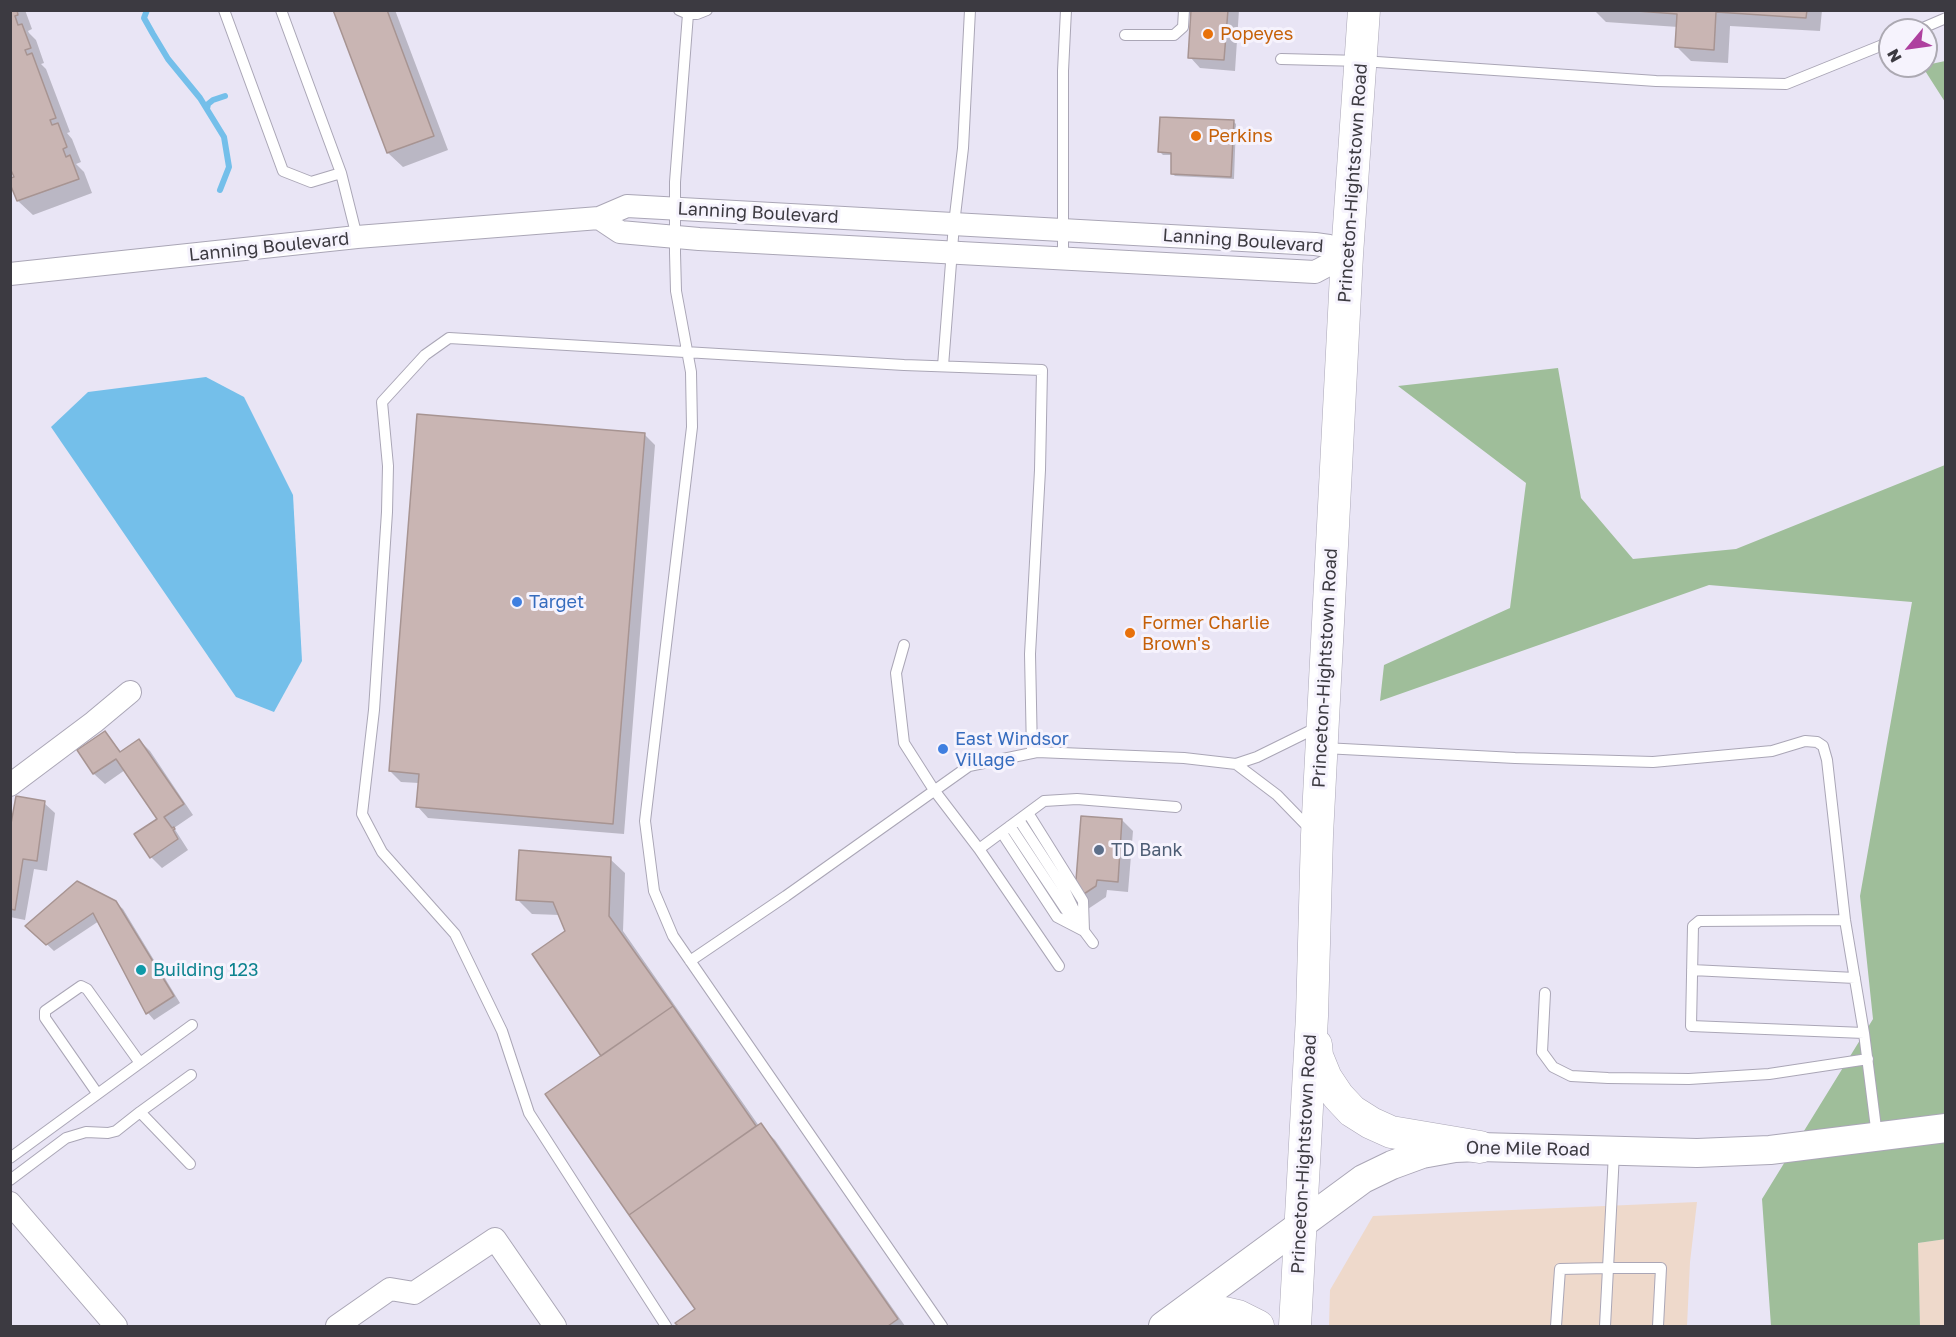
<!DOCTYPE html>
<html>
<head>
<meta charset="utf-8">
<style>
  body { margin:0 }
  #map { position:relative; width:1956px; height:1337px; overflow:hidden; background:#e9e5f5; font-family:"Golos Text",sans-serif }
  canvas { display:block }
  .frame { position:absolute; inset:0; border:12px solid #3c3a41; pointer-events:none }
  .north { position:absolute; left:1878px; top:18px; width:60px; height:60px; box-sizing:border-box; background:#f6f3fd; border:2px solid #aca9b2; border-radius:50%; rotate:241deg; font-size:16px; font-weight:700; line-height:24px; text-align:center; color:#3c3a41 }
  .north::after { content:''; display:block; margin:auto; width:21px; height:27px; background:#ae409f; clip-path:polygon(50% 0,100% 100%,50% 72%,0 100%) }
</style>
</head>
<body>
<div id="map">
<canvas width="1956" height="1337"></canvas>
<div class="frame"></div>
<div class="north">N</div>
</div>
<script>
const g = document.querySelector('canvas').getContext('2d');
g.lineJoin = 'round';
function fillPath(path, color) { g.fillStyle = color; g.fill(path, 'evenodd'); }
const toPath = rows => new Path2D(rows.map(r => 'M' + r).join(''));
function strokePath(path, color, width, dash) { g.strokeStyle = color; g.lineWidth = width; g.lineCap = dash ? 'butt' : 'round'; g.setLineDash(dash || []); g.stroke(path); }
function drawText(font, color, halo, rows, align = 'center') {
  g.font = font + ' "Golos Text",sans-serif'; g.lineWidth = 6; g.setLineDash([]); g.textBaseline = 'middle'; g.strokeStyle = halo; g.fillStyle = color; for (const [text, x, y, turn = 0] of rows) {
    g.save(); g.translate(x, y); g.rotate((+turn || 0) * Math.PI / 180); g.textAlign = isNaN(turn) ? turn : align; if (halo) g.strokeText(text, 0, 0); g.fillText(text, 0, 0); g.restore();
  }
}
const industrial = toPath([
  [1697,1202,1690,1262,1687,1326,1329,1326,1330,1290,1373,1216],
  [1945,1239,1945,1326,1920,1326,1917,1243]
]);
const green = toPath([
  [1945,61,1946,61,1945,102,1922,66],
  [1558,368,1581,498,1633,559,1736,549,1945,465,1946,1239,1918,1243,1920,1326,1771,1326,1762,1199,1873,1019,1860,896,1912,602,1709,585,1380,701,1384,665,1510,608,1526,483,1398,386]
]);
const water = toPath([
  [206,377,244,397,293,495,302,661,274,712,236,697,51,427,88,392]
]);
const shadow = toPath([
  [10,10,25,10,32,29,28,31,29,33,36,40,44,63,41,64,46,69,70,132,67,133,72,139,81,162,76,164,84,172,92,193,33,215,18,201,10,180,16,178,10,169],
  [335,10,395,10,448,150,403,167,388,153],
  [1193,10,1239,10,1235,71,1200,68,1190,57],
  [1594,10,1822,10,1820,31,1730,26,1728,63,1691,61,1677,47,1678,27,1606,22],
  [1233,121,1236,124,1234,179,1175,176,1172,173,1173,155,1163,155,1160,152],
  [644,434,655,445,624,834,428,818,418,807,419,783,401,782,390,771],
  [105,733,122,753,139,740,150,751,193,815,174,828,188,850,162,868,151,857,136,835,159,819,125,770,105,784,94,774,79,751],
  [44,803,55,813,47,871,34,869,25,920,10,917,10,838],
  [1122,820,1133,831,1128,892,1107,890,1106,897,1067,923,1049,900,1078,881],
  [610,859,625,873,623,931,759,1126,760,1125,775,1140,905,1326,679,1326,677,1323,697,1309,547,1095,603,1056,567,931,560,915,532,914,517,899],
  [115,902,123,909,180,1003,154,1020,148,1013,99,921,54,951,34,932]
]);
const stream = toPath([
  [147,10,144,18,153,34,168,59,200,98,224,137,229,167,220,190],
  [207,109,208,104,213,100,225,96]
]);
const building = toPath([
  [10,10,17,10,18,15,15,16,18,25,22,24,31,48,25,50,27,55,32,53,56,118,50,120,52,125,58,123,67,147,63,149,66,157,70,155,79,179,17,201,10,184,10,178,14,177,10,168,10,10],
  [333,10,387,10,434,136,387,153,333,10],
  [1191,10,1228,10,1224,60,1188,58,1191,10],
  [1624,10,1807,10,1806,18,1716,12,1714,50,1675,47,1677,14,1624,10],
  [1160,117,1234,120,1231,177,1171,174,1171,153,1158,152,1160,117],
  [417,414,645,433,613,824,416,807,419,774,389,771,417,414],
  [105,731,120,752,139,739,184,804,164,817,172,828,174,827,175,829,173,830,178,839,150,858,134,834,157,819,116,759,93,774,77,750,105,731],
  [16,796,45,801,37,861,23,859,15,910,10,909,10,829,16,796],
  [1081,816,1122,819,1118,882,1097,880,1096,886,1055,913,1047,900,1076,880,1081,816],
  [519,850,611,857,609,916,673,1006,601,1056,532,954,565,931,553,902,516,900,519,850],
  [77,881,116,901,174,996,146,1014,93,913,46,945,25,926,77,881],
  [673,1006,756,1126,629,1215,545,1094,673,1006],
  [761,1123,898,1319,888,1326,678,1326,675,1323,695,1309,629,1215,761,1123]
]);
const service = toPath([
  [224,10,283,171,311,182,341,173,357,237],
  [281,10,341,173],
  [679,10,688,14,697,14,707,10],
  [688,14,675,182,675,253,676,291,691,372,692,427,645,821,654,891,673,936,942,1326],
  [1918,30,1946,18],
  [1125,35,1174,35,1183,27,1184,10],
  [1281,59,1362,61,1656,81,1786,84,1890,42],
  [1063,257,1063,71,1066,10],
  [943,366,954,224,963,148,970,10],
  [904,645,896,673,904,743,934,790,979,849,1059,966],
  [1324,748,1515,758,1653,762,1772,751,1805,741,1817,742,1823,746,1827,760,1845,920,1864,1033,1691,1026,1693,926,1699,921,1845,920],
  [1236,764,1277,795,1312,831],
  [1028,813,1083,901,1084,931,1093,943],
  [1019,820,1064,889,1080,922],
  [1010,826,1068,913,1079,926],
  [1002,833,1057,917,1084,931],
  [979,849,1044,801,1077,799,1176,807],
  [690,961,786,896,969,766,1037,752,1184,758,1236,764,1257,757,1318,727],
  [1692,970,1855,978],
  [1545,993,1542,1052,1553,1067,1571,1076,1608,1078,1689,1079,1769,1074,1868,1059],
  [1864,1033,1877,1136],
  [140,1063,192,1025],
  [140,1112,191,1075],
  [10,1158,140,1063,87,989,81,986,45,1011,45,1018,97,1093],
  [10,1180,66,1138,86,1132,108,1133,116,1131,140,1112,190,1164],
  [666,1326,529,1113,502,1031,455,934,382,852,362,814,374,710,387,512,388,466,382,402,425,355,449,338,904,365,1042,370,1040,470,1030,654,1032,753],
  [1556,1326,1560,1269,1608,1268,1661,1268,1658,1326],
  [1605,1326,1614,1153]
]);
const minor = toPath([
  [599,218,620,232,699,239,1315,272,1347,255],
  [10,274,357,237,599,218,627,206,1315,244,1329,246,1347,255],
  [10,785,94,722,130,692],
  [10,1203,116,1326],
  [337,1326,390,1289,414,1293,495,1239,555,1326]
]);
const tertiary = toPath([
  [1163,1326,1363,1179,1392,1165,1422,1154,1455,1148,1480,1147,1697,1153,1770,1150,1946,1128]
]);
const secondary = toPath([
  [1316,1045,1317,1056,1326,1078,1338,1096,1352,1111,1371,1123,1391,1132,1480,1147],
  [1177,1326,1200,1318,1225,1313,1238,1316,1258,1326],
  [1295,1326,1312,1016,1317,835,1347,255,1364,10]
]);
const markers = [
  [1208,34,6,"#e8710a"],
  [1196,136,6,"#e8710a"],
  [517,602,6,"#3f7fe0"],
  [1130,633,6,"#e8710a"],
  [943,749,6,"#3f7fe0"],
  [1099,850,6,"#5c6f8a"],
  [141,970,6,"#0f9aa8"]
];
const foodNames = [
  ["Popeyes",1220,34],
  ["Perkins",1208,136],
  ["Former Charlie",1142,623],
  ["Brown's",1142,644]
];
const streetNames = [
  ["Princeton-Hightstown Road",1353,183,-86],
  ["Lanning Boulevard",758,213,3],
  ["Lanning Boulevard",1243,241,4],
  ["Lanning Boulevard",269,247,-6],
  ["Princeton-Hightstown Road",1325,668,-87],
  ["One Mile Road",1528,1149,1],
  ["Princeton-Hightstown Road",1304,1154,-87]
];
const shopNames = [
  ["Target",529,602],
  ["East Windsor",955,739],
  ["Village",955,760]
];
const serviceNames = [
  ["TD Bank",1111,850]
];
const cultureNames = [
  ["Building 123",153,970]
];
fillPath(industrial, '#eed9cb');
fillPath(green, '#9fbe9a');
fillPath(water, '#74bfea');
fillPath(shadow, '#0003');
strokePath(stream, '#74bfea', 6);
fillPath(building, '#c9b5b3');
strokePath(building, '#a79492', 1.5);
strokePath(service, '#aaa6b6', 12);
strokePath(minor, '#aaa6b6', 24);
strokePath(tertiary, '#aaa6b6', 30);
strokePath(secondary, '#aaa6b6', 33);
strokePath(service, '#fff', 10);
strokePath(minor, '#fff', 22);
strokePath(tertiary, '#fff', 28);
strokePath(secondary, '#fff', 32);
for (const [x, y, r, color] of markers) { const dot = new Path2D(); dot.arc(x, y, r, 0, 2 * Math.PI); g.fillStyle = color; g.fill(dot); strokePath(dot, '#f6f3fd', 2); }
drawText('18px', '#c56008', '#f6f3fd', foodNames, 'left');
drawText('18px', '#3c3a41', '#f6f3fd', streetNames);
drawText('18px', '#366cbe', '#f6f3fd', shopNames, 'left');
drawText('18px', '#4e5e75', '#f6f3fd', serviceNames, 'left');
drawText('18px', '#0d838f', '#f6f3fd', cultureNames, 'left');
</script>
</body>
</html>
